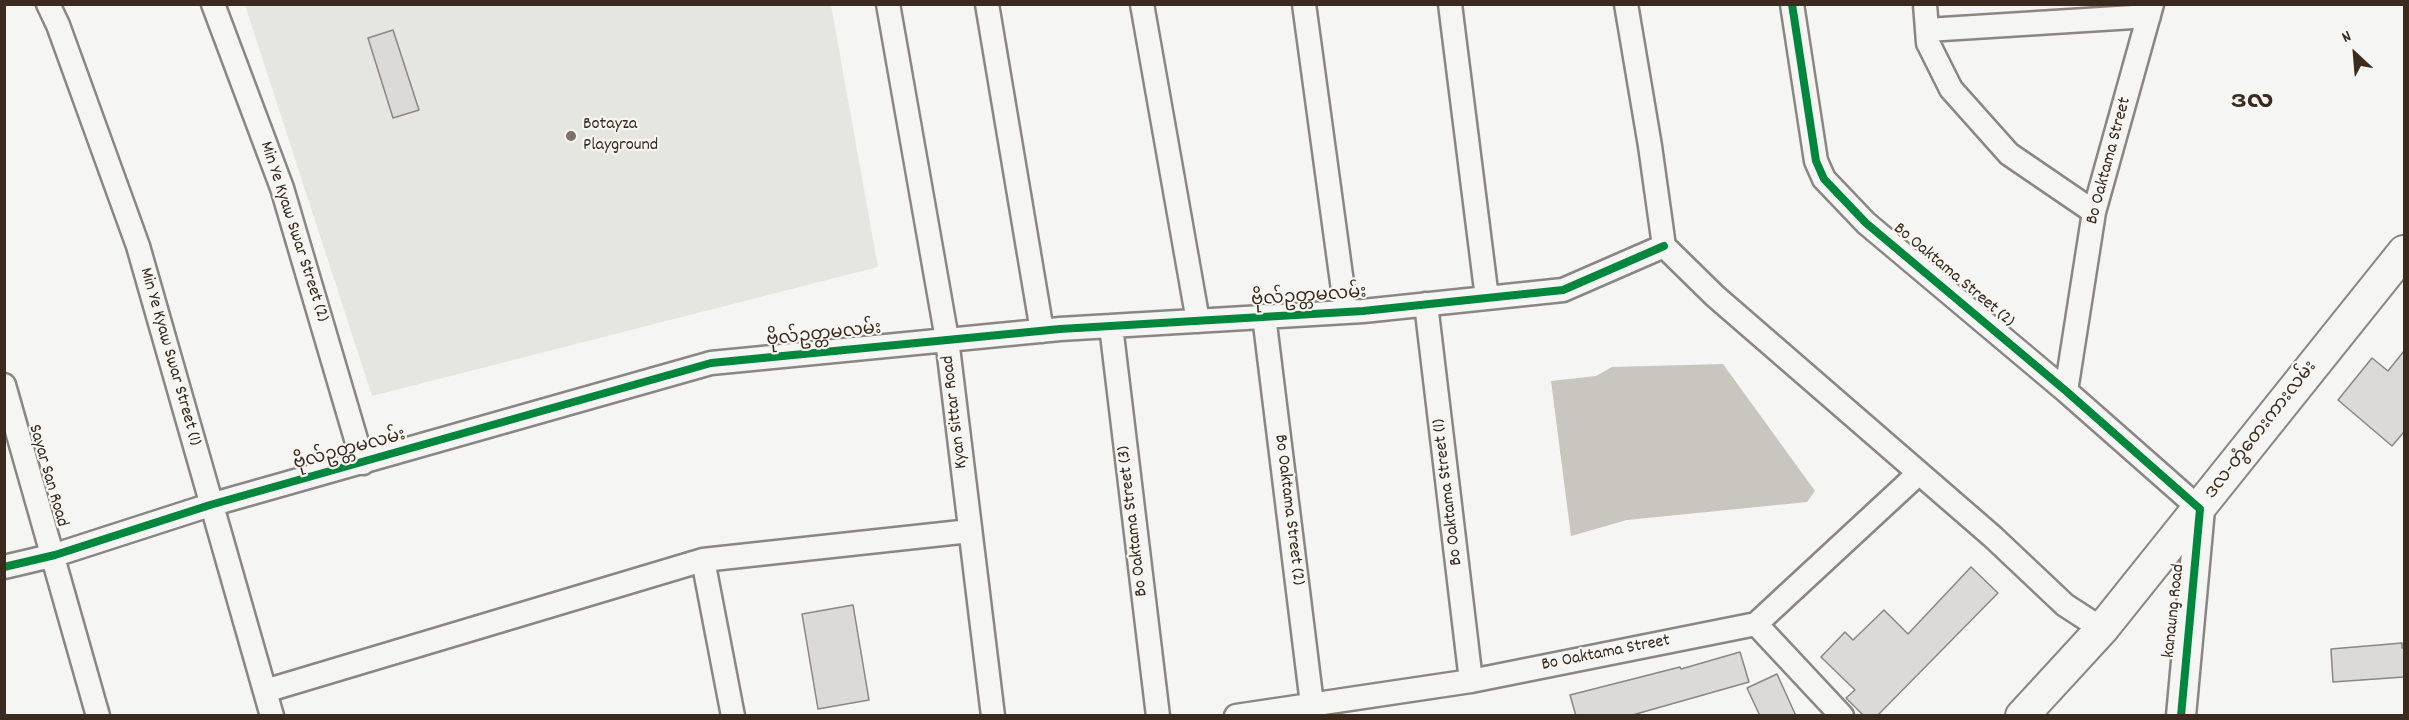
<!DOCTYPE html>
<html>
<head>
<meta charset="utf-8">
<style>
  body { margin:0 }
  #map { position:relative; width:2409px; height:720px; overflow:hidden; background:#f5f5f3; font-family:Dekko,sans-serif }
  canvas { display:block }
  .frame { position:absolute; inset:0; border:6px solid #3b2a1e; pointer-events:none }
  .north { position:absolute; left:2325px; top:24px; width:60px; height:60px; -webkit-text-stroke:4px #f6f6f2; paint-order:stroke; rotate:334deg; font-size:16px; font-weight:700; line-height:24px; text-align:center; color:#3b2a1e }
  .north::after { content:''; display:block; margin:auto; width:21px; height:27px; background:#3b2a1e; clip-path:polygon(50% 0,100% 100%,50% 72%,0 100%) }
</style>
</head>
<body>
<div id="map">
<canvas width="2409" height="720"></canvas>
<div class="frame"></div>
<div class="north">N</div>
</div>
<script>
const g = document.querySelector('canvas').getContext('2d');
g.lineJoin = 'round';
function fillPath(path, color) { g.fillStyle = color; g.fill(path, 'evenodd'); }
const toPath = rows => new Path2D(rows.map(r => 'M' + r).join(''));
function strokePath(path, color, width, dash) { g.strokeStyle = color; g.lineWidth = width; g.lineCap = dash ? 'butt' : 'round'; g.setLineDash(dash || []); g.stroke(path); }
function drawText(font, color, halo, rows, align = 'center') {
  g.font = font + ' Dekko,"Noto Sans Myanmar",sans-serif'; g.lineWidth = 4.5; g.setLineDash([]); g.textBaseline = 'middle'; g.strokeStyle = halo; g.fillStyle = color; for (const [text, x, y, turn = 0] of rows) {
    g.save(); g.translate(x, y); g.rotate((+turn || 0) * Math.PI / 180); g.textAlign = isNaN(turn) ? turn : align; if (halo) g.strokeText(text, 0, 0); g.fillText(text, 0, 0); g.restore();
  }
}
const green = toPath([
  [245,5,831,5,878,267,372,396]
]);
const water = toPath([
  [1723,364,1815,491,1807,502,1627,520,1571,536,1551,381,1596,376,1612,367]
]);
const building = toPath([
  [393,30,419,110,393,118,368,38,393,30],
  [2404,351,2404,432,2392,446,2338,400,2372,358,2388,371,2404,351],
  [1971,567,1998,593,1877,716,1864,716,1846,698,1855,690,1821,657,1845,632,1853,640,1884,610,1908,634,1971,567],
  [853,605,869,700,818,709,802,614,853,605],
  [2402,643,2402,648,2404,648,2404,677,2333,682,2331,649,2402,643],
  [1740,652,1749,682,1629,716,1576,716,1570,695,1680,667,1681,669,1740,652],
  [1777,674,1796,716,1760,716,1747,688,1777,674]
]);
const minor = toPath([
  [48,4,58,25,138,246,272,716],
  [213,4,282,188,363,463],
  [888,4,947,339,993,716],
  [987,4,1042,331],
  [1142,4,1198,321],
  [1304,4,1346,312],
  [1450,4,1487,298],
  [1626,4,1650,146,1664,246,1715,296,1993,537,2065,605,2102,629],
  [1792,4,1816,161,1824,179,1866,223,2066,391,2200,509],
  [1925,4,1928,43,1951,89,2009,154,2094,212],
  [1927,30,2149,16],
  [1426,304,1471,681],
  [1264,316,1312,704],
  [1111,326,1158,716],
  [4,385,98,716],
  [2066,391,2094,212,2152,4],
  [703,560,733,716],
  [4,567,55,555,210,505,711,363,1060,329,1363,311,1563,290,1664,246],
  [1756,624,1842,716],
  [265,691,703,560,970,531],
  [1236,716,1471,681,1756,624,1919,473]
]);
const tertiary = toPath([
  [2181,716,2200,509]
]);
const secondary = toPath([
  [2022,716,2102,629,2404,252]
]);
const cycleway = toPath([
  [1792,4,1816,161,1824,179,1866,223,2066,391,2200,509,2181,716],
  [4,567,55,555,210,505,711,363,1060,329,1363,311,1563,290,1664,246]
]);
const markers = [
  [571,136,6,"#7c7169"]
];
const poiNames = [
  ["Botayza",583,126],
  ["Playground",583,147]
];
const streetNames = [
  ["Bo Oaktama Street",2110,161,-75],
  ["Min Ye Kyaw Swar Street (2)",293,232,72],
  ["Bo Oaktama Street (2)",1953,276,40],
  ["ဗိုလ်ဥတ္တမလမ်း",1309,298,-4],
  ["ဗိုလ်ဥတ္တမလမ်း",824,336,-6],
  ["Min Ye Kyaw Swar Street (1)",169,357,74],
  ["Kyan Sittar Road",956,412,-97],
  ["ဒလ-တွံတေးကားလမ်း",2262,431,-52],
  ["ဗိုလ်ဥတ္တမလမ်း",350,451,-15],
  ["Sayar San Road",47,476,74],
  ["Bo Oaktama Street (1)",1449,492,-97],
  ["Bo Oaktama Street (2)",1288,510,83],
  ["Bo Oaktama Street (3)",1134,521,-97],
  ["kanaung Road",2175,611,-84],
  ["Bo Oaktama Street",1606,654,-11]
];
const districtNames = [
  ["ဒလ",2252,104]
];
fillPath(green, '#e6e6e1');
fillPath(water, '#c9c5bf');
fillPath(building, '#dbdad8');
strokePath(building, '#8a8683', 1.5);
strokePath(minor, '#8a8683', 27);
strokePath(tertiary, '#8a8683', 33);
strokePath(secondary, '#8a8683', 36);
strokePath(minor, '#f5f5f3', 22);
strokePath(tertiary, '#f5f5f3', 28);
strokePath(secondary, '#f5f5f3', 32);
strokePath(cycleway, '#00873e', 8);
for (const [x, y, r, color] of markers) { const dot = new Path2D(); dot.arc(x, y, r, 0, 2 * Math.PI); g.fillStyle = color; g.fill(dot); strokePath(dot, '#f6f6f2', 2); }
drawText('18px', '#3b2a1e', '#f6f6f2', poiNames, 'left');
drawText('18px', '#3b2a1e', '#f6f6f2', streetNames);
drawText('bold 24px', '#3b2a1e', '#f6f6f2', districtNames);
</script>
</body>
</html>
